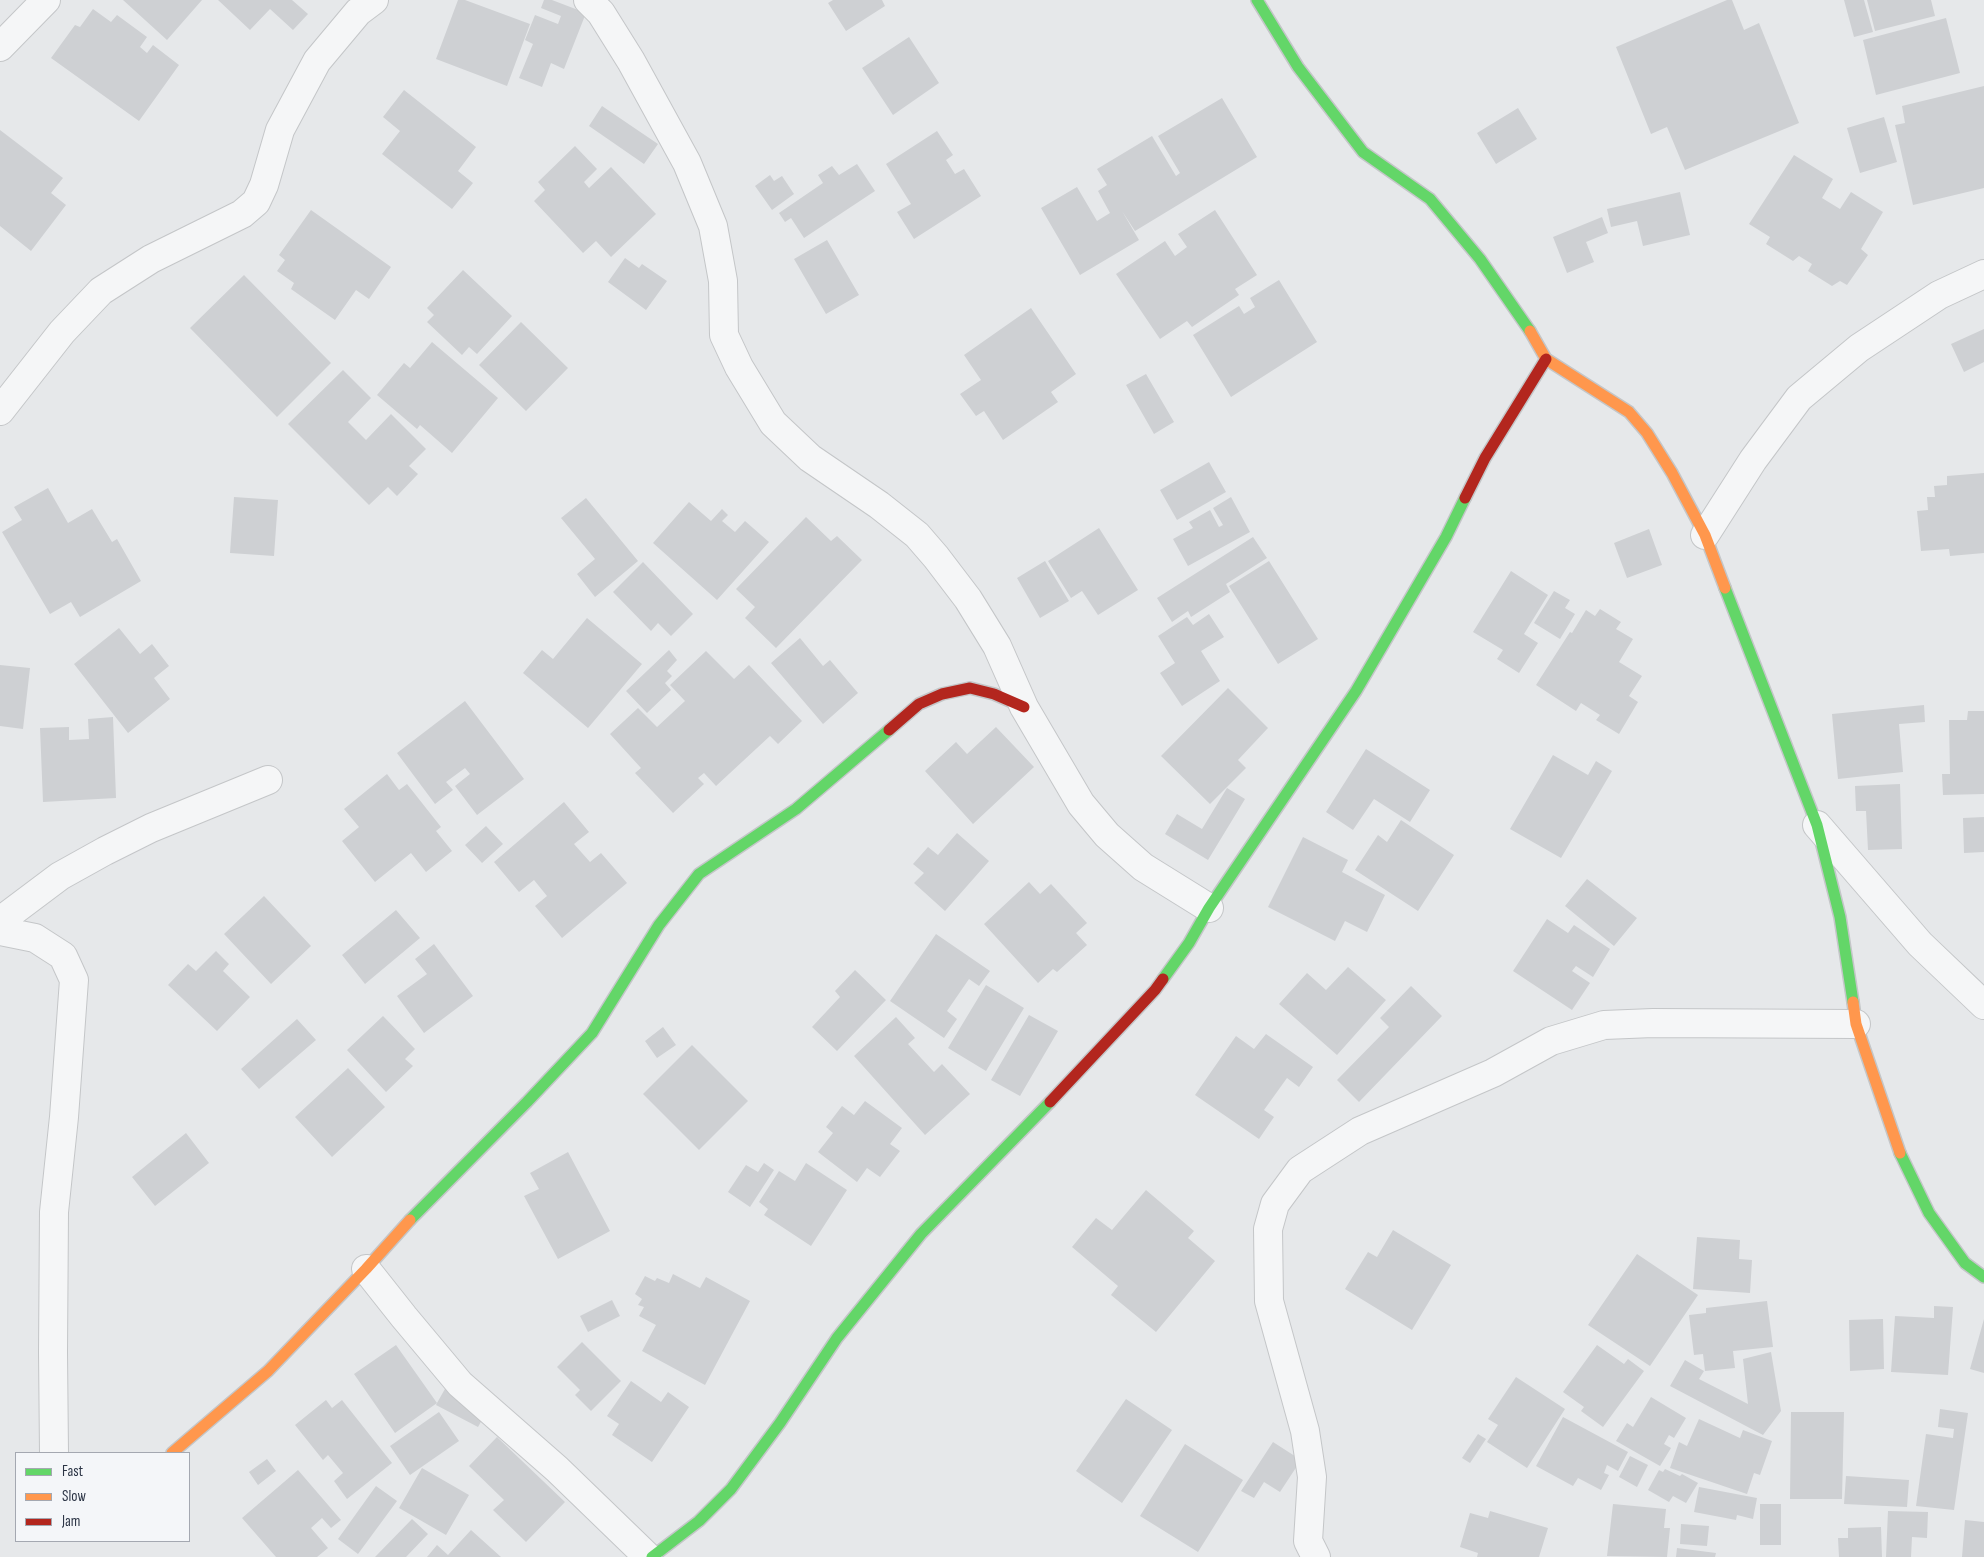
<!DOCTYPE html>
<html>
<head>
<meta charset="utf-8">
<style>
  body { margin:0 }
  #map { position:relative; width:1984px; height:1557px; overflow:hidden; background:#e6e8ea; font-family:"Sofia Sans Condensed",sans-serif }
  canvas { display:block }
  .legend { position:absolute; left:15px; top:1452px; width:175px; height:90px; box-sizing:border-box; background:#f4f6f9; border:1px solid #a4a8b1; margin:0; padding:6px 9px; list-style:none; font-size:15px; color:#2b3445 }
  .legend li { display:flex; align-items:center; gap:10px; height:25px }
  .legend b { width:25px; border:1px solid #a4a8b1 }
</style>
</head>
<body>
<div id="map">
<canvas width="1984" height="1557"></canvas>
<ul class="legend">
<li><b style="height:6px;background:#63d668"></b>Fast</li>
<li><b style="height:6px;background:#ff974d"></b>Slow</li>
<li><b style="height:6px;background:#b3261e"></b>Jam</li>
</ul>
</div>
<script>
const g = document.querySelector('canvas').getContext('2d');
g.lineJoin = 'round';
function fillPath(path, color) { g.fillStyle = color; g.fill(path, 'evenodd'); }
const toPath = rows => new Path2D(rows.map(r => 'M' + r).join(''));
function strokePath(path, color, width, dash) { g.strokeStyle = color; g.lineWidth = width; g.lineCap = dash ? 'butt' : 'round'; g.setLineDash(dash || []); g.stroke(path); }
const building = toPath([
  [123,0,202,0,167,40],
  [218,0,292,0,308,14,293,30,270,9,250,30],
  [458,0,465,0,530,24,507,86,436,59],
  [544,0,552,0,586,13,564,69,551,63,542,87,519,78,533,44,525,40,535,15,558,24,561,16,541,8],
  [833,0,882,0,885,6,846,31,828,3],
  [1727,0,1732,0,1744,30,1759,23,1799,123,1685,170,1667,127,1651,134,1616,47],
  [1844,0,1864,0,1873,32,1854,37],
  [1867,0,1931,0,1935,16,1875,31],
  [93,9,111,22,117,15,147,37,140,47,147,53,153,45,179,65,139,121,51,58,75,25,80,27],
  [1946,18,1960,73,1876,95,1863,40],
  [909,37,939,83,893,115,862,68],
  [1984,86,1984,188,1913,205,1895,125,1905,123,1902,106],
  [404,90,476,147,458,171,473,183,452,209,382,154,400,131,383,117],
  [1222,98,1257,157,1135,231,1122,211,1139,240,1080,275,1041,208,1077,187,1097,221,1110,213,1098,191,1107,185,1097,169,1152,136,1176,176,1180,173,1158,136],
  [602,106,658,144,644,164,589,126],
  [1518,108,1537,139,1496,164,1477,133],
  [1884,117,1897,162,1860,173,1847,128],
  [0,130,63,178,51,193,66,205,31,251,0,226],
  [937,131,953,155,946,160,955,174,964,169,981,196,914,239,897,212,911,204,886,164],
  [575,146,597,169,584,182,589,188,611,167,656,214,611,257,596,241,583,253,534,201,545,190,538,182],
  [1794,155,1833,179,1822,198,1840,209,1851,192,1883,212,1861,249,1868,255,1847,285,1840,281,1832,286,1808,271,1812,264,1799,256,1793,261,1766,244,1770,237,1749,224],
  [857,164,875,191,804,238,791,218,785,222,779,213,823,183,818,175,832,166,839,175],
  [770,175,774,181,782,176,794,194,772,210,755,186],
  [1680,192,1690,235,1643,246,1637,221,1611,227,1607,209],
  [311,210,391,267,369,299,356,290,335,320,291,289,294,283,277,271,285,260,279,255],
  [1215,210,1257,275,1235,289,1239,295,1192,327,1187,321,1160,339,1116,274,1165,241,1175,256,1187,247,1178,234],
  [1602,217,1608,233,1586,242,1594,262,1567,273,1553,237],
  [827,240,859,295,826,314,794,259],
  [625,258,639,268,642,264,667,281,646,310,608,282],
  [463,270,512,316,477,354,469,347,462,355,427,322,434,315,427,308],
  [244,275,331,363,277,417,190,328],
  [1279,280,1317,342,1231,397,1193,335,1239,306,1244,314,1255,307,1250,298],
  [1031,308,1076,374,1051,392,1058,402,1003,440,984,411,976,416,960,394,981,380,964,355],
  [521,322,568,368,526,411,479,365],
  [1984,329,1984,362,1964,372,1951,344],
  [432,342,498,398,452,453,420,425,417,429,377,395,404,363,410,368],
  [343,370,371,398,348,422,366,440,391,414,426,449,409,466,418,474,397,496,388,487,369,505,288,424],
  [1146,374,1174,422,1154,434,1126,385],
  [1209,462,1226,492,1177,520,1160,490],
  [1984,473,1984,553,1950,556,1949,549,1921,551,1917,511,1928,510,1927,497,1935,497,1934,486,1947,485,1947,476],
  [48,488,68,523,92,509,112,542,117,539,141,581,80,617,71,602,50,614,2,532,22,520,14,507],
  [234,497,278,500,274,556,230,553],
  [1231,497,1250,532,1188,566,1173,539,1193,528,1189,522,1210,510,1219,527,1223,525,1213,508],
  [586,498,638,561,595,597,577,574,595,559,561,518],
  [689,502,711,521,722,509,728,515,722,521,735,532,745,521,769,542,717,600,653,543],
  [806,517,831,541,837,536,862,560,776,648,745,618,755,607,736,589],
  [1099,528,1138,590,1098,615,1082,591,1071,598,1048,561],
  [1649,529,1662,565,1627,578,1614,543],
  [1253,537,1267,558,1226,584,1230,592,1191,617,1188,611,1172,622,1157,598],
  [1045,561,1069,601,1040,618,1017,578],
  [1269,561,1318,639,1278,664,1229,586],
  [643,562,693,614,671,636,658,623,651,631,613,592],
  [1511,571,1548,595,1524,634,1538,643,1519,673,1497,659,1503,650,1473,632],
  [1554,591,1570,600,1565,608,1575,614,1560,639,1534,623],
  [1600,609,1621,622,1616,629,1633,639,1619,662,1642,676,1629,696,1638,702,1619,734,1596,720,1600,715,1581,703,1576,711,1536,685,1570,632,1572,633,1586,610,1595,616],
  [1209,614,1224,637,1201,651,1220,681,1182,706,1160,673,1175,663,1158,636,1187,617,1193,625],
  [587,618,642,664,588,728,523,673,542,650,553,659],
  [119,628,140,654,152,644,169,666,154,678,170,699,128,733,74,664],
  [800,638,823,666,830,660,858,693,823,724,771,663],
  [669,650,677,660,667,671,672,676,665,683,671,690,647,713,626,691],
  [706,651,734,679,749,665,802,721,778,744,770,736,716,786,704,773,698,778,704,784,673,813,635,773,641,768,610,734,638,708,657,727,685,701,670,685],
  [0,665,30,668,23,729,0,726],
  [1228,688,1268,728,1238,760,1246,768,1210,804,1161,756],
  [465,701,524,779,477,815,455,786,470,774,465,768,446,782,453,790,435,804,397,753],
  [1924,705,1925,722,1899,724,1903,772,1838,779,1832,714],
  [1968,711,1984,711,1984,794,1943,795,1942,774,1950,774,1949,720,1967,720],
  [113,717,116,798,43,802,40,728,69,727,69,740,89,739,88,719],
  [996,727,1034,767,973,824,925,771,956,742,967,754],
  [1366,749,1430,790,1410,822,1374,799,1353,830,1326,812],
  [1553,755,1588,775,1596,761,1612,771,1561,858,1510,829],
  [387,774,399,790,407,784,441,827,436,831,452,851,426,872,411,853,375,882,342,841,359,827,344,809],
  [1900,784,1902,849,1868,850,1866,811,1856,811,1855,786],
  [1227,788,1245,799,1208,860,1165,834,1177,814,1202,829],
  [564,802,589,832,574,844,590,862,601,853,627,883,562,938,535,906,547,896,534,880,519,892,494,862],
  [1984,817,1984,852,1964,853,1963,818],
  [1401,820,1454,855,1418,911,1355,870,1378,835,1387,842],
  [486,826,503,844,482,863,465,845],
  [957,833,989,861,945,911,914,883,924,873,913,864,928,847,938,855],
  [1303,837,1348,860,1342,872,1385,895,1367,932,1345,921,1335,941,1268,907],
  [1587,879,1637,918,1614,946,1565,906],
  [1029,882,1040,894,1051,884,1087,923,1076,933,1087,945,1057,972,1053,969,1038,983,984,924],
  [264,896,311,946,271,984,224,934],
  [396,910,420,938,365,984,342,955],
  [1547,919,1568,933,1574,925,1610,949,1593,977,1576,966,1572,971,1590,983,1572,1010,1513,971],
  [936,934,990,971,979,986,969,979,947,1011,957,1019,944,1038,890,1001],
  [434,944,473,996,424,1033,397,996,427,974,415,959],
  [216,951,229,964,223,971,250,997,217,1031,168,985,188,964,196,971],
  [1348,967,1386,1000,1337,1055,1279,1004,1307,973,1326,990],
  [855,970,886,1000,837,1051,812,1027,840,997,835,991],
  [986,985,1024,1008,986,1071,948,1048],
  [1411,986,1442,1016,1359,1102,1337,1080,1389,1027,1380,1018],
  [1029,1015,1058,1031,1020,1096,991,1080],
  [383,1016,415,1049,405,1059,413,1066,386,1092,347,1050],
  [896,1017,915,1038,908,1044,934,1072,942,1064,970,1094,925,1135,854,1056],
  [297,1019,316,1040,259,1089,241,1069],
  [663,1027,676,1045,657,1058,645,1041],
  [1266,1034,1313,1067,1299,1087,1287,1078,1264,1110,1274,1117,1259,1139,1195,1095,1236,1036,1254,1049],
  [692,1045,748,1101,699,1150,643,1094],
  [348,1068,385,1107,332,1157,295,1117],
  [865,1101,902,1128,890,1144,900,1151,880,1177,867,1168,857,1182,818,1152,833,1133,826,1127,842,1106,854,1115],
  [186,1133,209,1163,155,1206,132,1177],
  [568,1152,610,1231,558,1259,524,1196,539,1189,530,1173],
  [764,1163,774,1170,750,1207,728,1192,746,1165,758,1172],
  [806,1163,847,1190,811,1246,764,1215,768,1209,759,1202,779,1171,795,1181],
  [1146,1190,1194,1231,1188,1238,1215,1261,1156,1332,1111,1295,1118,1286,1072,1247,1096,1218,1112,1230],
  [1393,1230,1451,1265,1412,1330,1345,1289,1368,1252,1377,1257],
  [1697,1237,1740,1240,1739,1259,1752,1260,1750,1293,1693,1289],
  [1637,1254,1698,1295,1650,1366,1588,1325],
  [673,1274,700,1288,706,1277,750,1301,705,1385,642,1351,656,1325,639,1316,644,1307,638,1305,642,1299,635,1294,645,1276,655,1281,657,1278,669,1283],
  [612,1300,620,1316,588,1332,580,1316],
  [1767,1301,1773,1347,1733,1351,1735,1368,1705,1371,1703,1354,1694,1355,1689,1315,1706,1313,1706,1308],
  [1934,1306,1953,1307,1948,1375,1891,1372,1895,1316,1934,1318],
  [1883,1319,1884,1369,1850,1371,1849,1320],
  [1984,1319,1984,1373,1970,1369],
  [582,1342,621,1381,591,1411,575,1395,580,1390,557,1367],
  [396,1345,437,1403,450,1380,492,1402,478,1427,436,1405,437,1403,395,1433,354,1374],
  [1597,1345,1624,1364,1628,1359,1644,1371,1603,1427,1581,1411,1584,1407,1563,1392],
  [1771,1352,1781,1411,1763,1435,1670,1386,1685,1360,1704,1371,1699,1379,1748,1404,1743,1359],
  [1516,1377,1565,1409,1527,1468,1487,1442,1498,1425,1488,1419],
  [631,1381,661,1402,668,1392,689,1407,652,1462,612,1435,619,1424,607,1416],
  [1651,1397,1686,1418,1674,1438,1669,1435,1664,1444,1671,1448,1660,1466,1616,1441,1627,1423,1633,1427],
  [1126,1399,1172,1430,1122,1503,1076,1471],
  [326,1400,332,1408,342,1400,392,1463,347,1499,334,1481,343,1473,328,1455,323,1460,295,1425],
  [1940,1409,1968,1413,1954,1510,1916,1506,1926,1434,1953,1438,1954,1429,1938,1427],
  [439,1412,459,1441,410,1475,390,1446],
  [1791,1412,1844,1412,1842,1499,1790,1499],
  [1563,1417,1628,1452,1618,1471,1607,1465,1604,1473,1609,1475,1601,1490,1578,1478,1573,1486,1536,1466],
  [1699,1419,1740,1438,1743,1430,1772,1441,1760,1475,1754,1473,1747,1494,1670,1468,1679,1442,1687,1446],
  [1478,1434,1486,1439,1470,1463,1462,1458],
  [497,1437,565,1502,526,1542,493,1510,504,1500,469,1466],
  [1273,1442,1301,1460,1280,1492,1264,1482,1254,1498,1241,1491],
  [1185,1444,1243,1480,1198,1552,1140,1516],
  [1630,1456,1648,1465,1637,1487,1619,1477],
  [267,1459,276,1471,258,1485,249,1472],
  [422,1468,469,1495,446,1535,399,1508],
  [1665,1469,1680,1476,1682,1474,1698,1483,1686,1503,1673,1496,1669,1502,1648,1490,1659,1470,1663,1472],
  [298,1470,341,1520,331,1528,322,1518,311,1528,328,1548,317,1557,276,1557,242,1518],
  [1846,1476,1909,1480,1907,1507,1844,1504],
  [376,1486,397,1501,358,1554,338,1539],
  [1699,1487,1757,1498,1753,1519,1737,1515,1736,1520,1694,1512],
  [1613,1504,1666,1509,1664,1528,1670,1528,1667,1557,1607,1556],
  [1760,1504,1781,1504,1781,1545,1760,1545],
  [1490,1511,1548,1528,1539,1557,1477,1557,1478,1553,1460,1547,1470,1513,1488,1518],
  [1888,1511,1928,1512,1927,1538,1912,1537,1911,1557,1886,1557],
  [412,1519,428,1534,406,1557,375,1557],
  [1965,1520,1984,1522,1984,1557,1962,1557],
  [1681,1524,1709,1526,1707,1546,1680,1544],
  [1881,1527,1882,1557,1839,1557,1838,1538,1848,1538,1848,1528],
  [471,1530,501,1557,427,1557,437,1545,448,1555],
  [1677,1548,1716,1553,1715,1557,1676,1557]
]);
const street = toPath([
  [588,0,601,13,631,61,687,163,713,226,723,281,724,335,739,367,773,423,810,458,879,505,917,535,936,557,968,599,997,646,1024,707,1081,804,1107,835,1143,867,1209,908],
  [0,47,46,0],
  [0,411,62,332,101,291,151,259,242,214,256,202,264,185,280,130,317,61,358,12,374,0],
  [1705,535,1753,460,1799,398,1859,348,1939,295,1984,274],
  [1817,825,1920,944,1984,1005],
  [0,921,60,876,105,851,151,828,268,780],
  [0,931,35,938,63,956,74,980,64,1117,54,1212,53,1352,54,1453],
  [366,1269,404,1317,460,1384,557,1469,648,1557],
  [1316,1557,1308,1541,1312,1477,1305,1431,1269,1301,1268,1229,1275,1204,1300,1170,1360,1131,1493,1073,1551,1041,1604,1025,1653,1023,1856,1024]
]);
const fast = toPath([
  [1257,0,1298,67,1363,152,1430,199,1480,259,1530,331],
  [1725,588,1817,825,1840,917,1853,1002],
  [1163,979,1189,943,1209,908,1356,691,1446,537,1465,498],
  [1900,1153,1929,1213,1965,1263,1984,1277],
  [410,1220,527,1102,592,1033,659,925,699,874,796,809,889,730],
  [652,1557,699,1521,731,1489,780,1423,837,1338,921,1234,1050,1102]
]);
const slow = toPath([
  [1530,331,1546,359,1629,412,1647,433,1672,473,1705,535,1725,588],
  [1853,1002,1856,1024,1900,1153],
  [172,1453,268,1371,366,1269,410,1220]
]);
const jam = toPath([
  [1465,498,1485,458,1546,359],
  [889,730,919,704,942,694,970,688,994,694,1024,707],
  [1050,1102,1155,990,1163,979]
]);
fillPath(building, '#ced0d3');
strokePath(street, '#c4c6c8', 30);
strokePath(fast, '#c4c6c8', 14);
strokePath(slow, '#c4c6c8', 14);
strokePath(jam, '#c4c6c8', 14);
strokePath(street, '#f5f6f7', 28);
strokePath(fast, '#63d668', 11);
strokePath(slow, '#ff974d', 11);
strokePath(jam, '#b3261e', 11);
</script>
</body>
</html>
